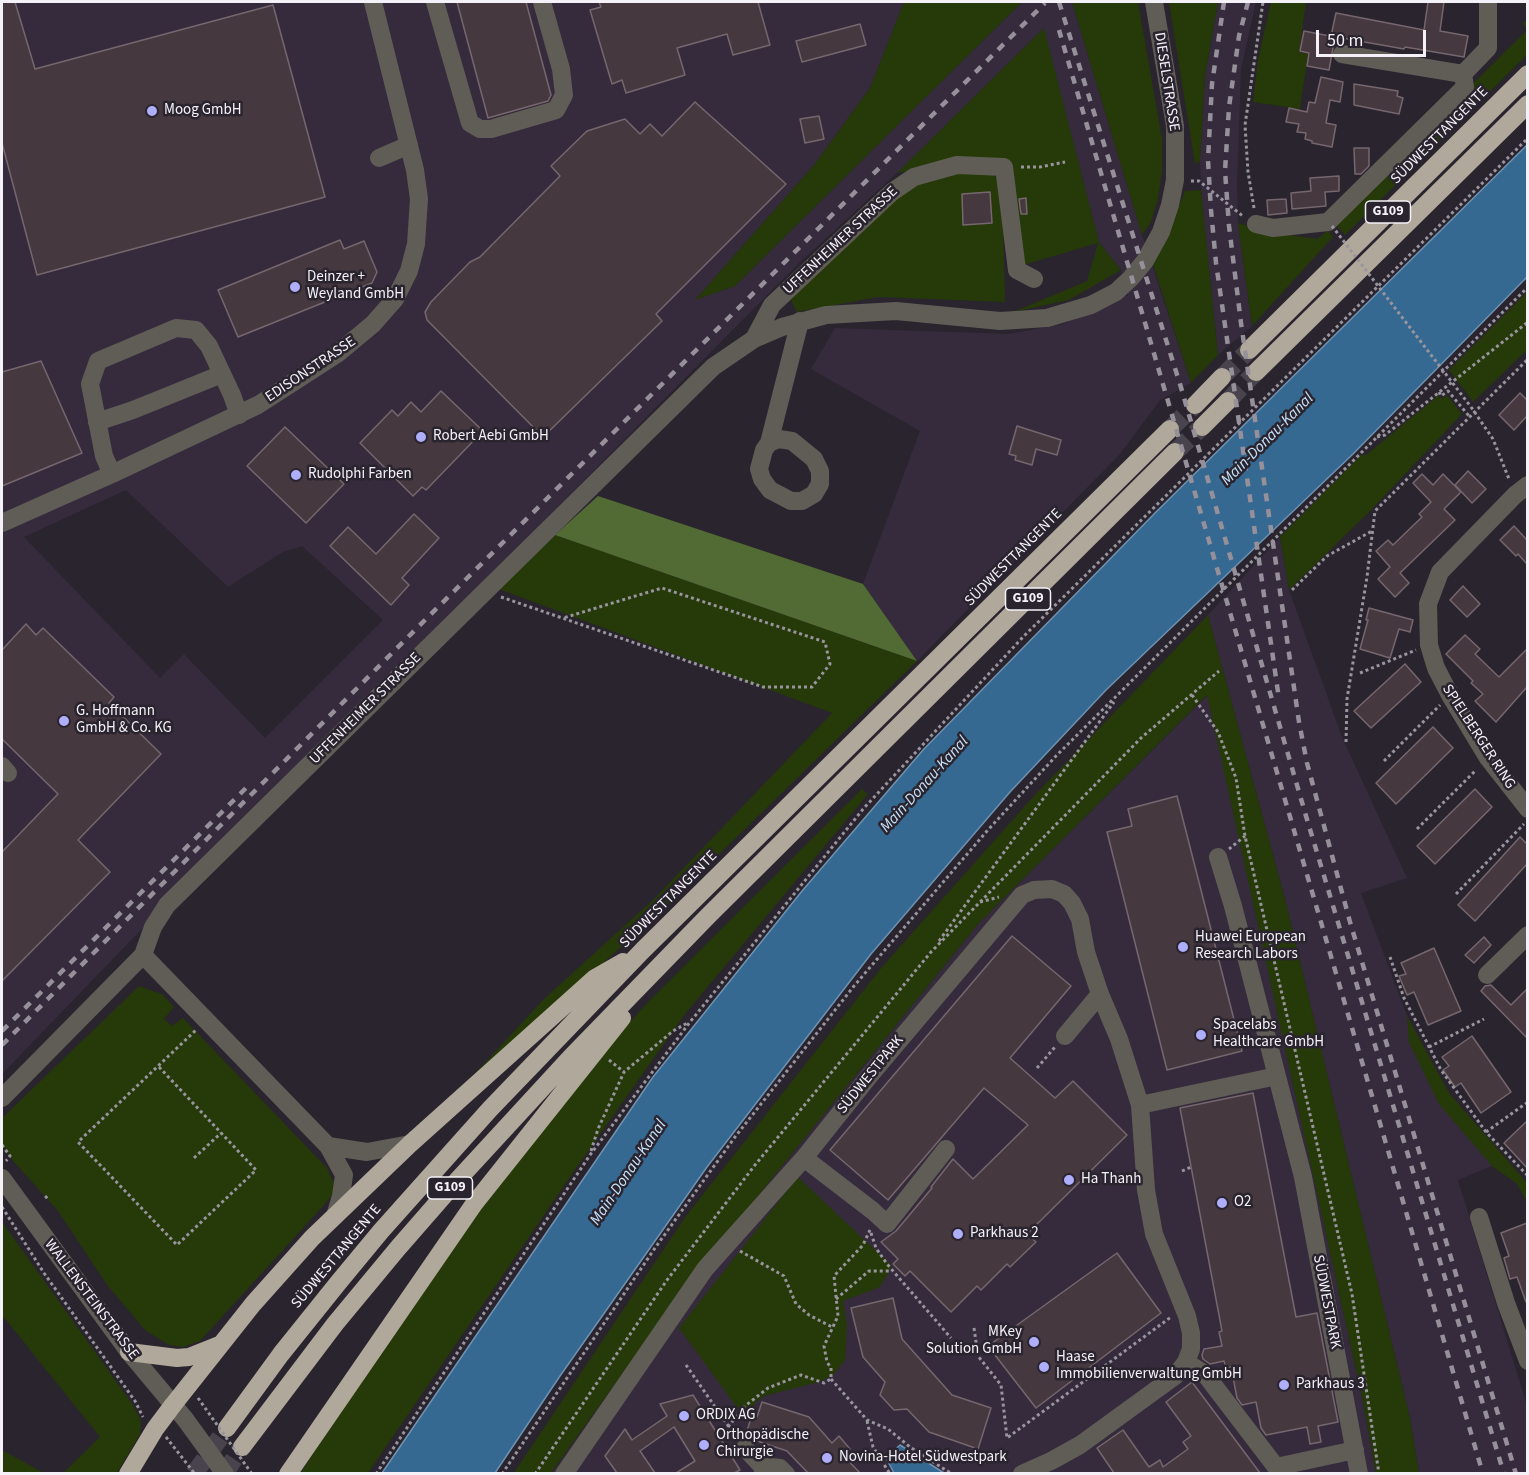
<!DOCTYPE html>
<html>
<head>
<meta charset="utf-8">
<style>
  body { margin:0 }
  #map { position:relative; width:1529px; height:1475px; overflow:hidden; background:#2a242f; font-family:"Source Sans 3",sans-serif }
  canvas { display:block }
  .frame { position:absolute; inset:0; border:3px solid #f5f1f9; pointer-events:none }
  .scale { position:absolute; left:1316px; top:30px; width:110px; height:27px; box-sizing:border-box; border:3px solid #f5f1f9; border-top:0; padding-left:8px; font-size:18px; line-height:21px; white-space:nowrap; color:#f5f1f9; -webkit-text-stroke:4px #2a242f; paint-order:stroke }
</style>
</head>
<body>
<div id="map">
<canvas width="1529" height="1475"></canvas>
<div class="frame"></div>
<div class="scale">50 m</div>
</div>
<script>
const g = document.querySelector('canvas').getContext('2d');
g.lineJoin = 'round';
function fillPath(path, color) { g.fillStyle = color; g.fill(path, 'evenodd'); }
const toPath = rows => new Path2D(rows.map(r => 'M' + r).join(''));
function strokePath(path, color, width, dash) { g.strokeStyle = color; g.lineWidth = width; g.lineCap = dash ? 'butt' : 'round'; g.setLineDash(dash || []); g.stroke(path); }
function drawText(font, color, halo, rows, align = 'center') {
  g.font = font + ' "Source Sans 3",sans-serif'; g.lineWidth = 5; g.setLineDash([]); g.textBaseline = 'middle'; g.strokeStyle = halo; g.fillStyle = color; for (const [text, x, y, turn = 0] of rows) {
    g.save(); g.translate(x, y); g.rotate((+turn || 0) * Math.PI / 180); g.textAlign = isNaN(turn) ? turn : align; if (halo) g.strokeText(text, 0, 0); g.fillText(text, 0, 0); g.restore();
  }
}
const built = toPath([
  [2,2,904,2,870,88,814,165,696,299,735,286,1022,2,1072,2,1142,235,1191,383,1160,400,1120,454,917,661,863,584,920,431,811,369,835,328,1009,334,1063,324,1128,295,1121,270,1099,242,1043,29,897,173,797,265,216,852,2,1074],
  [126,490,228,587,283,552,302,546,383,620,265,738,184,654,160,678,24,537],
  [1218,2,1256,2,1241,69,1237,184,1238,223,1252,326,1218,355,1202,203,1200,161,1205,76],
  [1280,537,1289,590,1342,737,1407,878,1361,893,1407,1016,1449,1093,1492,1166,1458,1180,1527,1406,1527,1473,1419,1473,1410,1418,1285,899,1208,615],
  [1208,695,1362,1397,1376,1473,551,1474,688,1282,979,923]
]);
const green = toPath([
  [904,2,1022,2,735,286,695,300,814,165,870,88],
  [1072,2,1138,2,1162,139,1162,171,1158,199,1151,222,1142,235],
  [1169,2,1218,2,1205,76,1200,161,1195,164],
  [1271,2,1306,2,1299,52,1308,54,1300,109,1253,102,1258,60],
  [1527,19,1527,55,1345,235,1334,222,1527,30,1523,23],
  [1044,28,1099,242,1121,270,1069,300,1013,312,1087,281,1098,243,1020,266,1008,161,942,164,897,173],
  [948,172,992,174,1002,182,1005,302,878,297,797,312,789,296,900,191],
  [1201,190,1218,355,1191,383,1151,258,1169,232,1185,191],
  [1238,223,1269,232,1317,239,1328,230,1333,237,1252,326],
  [1527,292,1527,350,1473,402,1449,370],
  [1439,395,1442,399,1447,395,1462,414,1371,510,1289,590,1280,537,1361,455,1366,455],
  [555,535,917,661,657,915,455,1095,544,999,655,898,832,713,496,588],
  [1208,615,1285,899,1410,1418,1419,1473,1376,1473,1362,1397,1207,695,979,923,688,1282,551,1473,513,1474,686,1216,882,967,1032,798],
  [862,789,868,794,685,1014,572,1174,368,1473,300,1474,354,1390,512,1162,608,1046,650,1000],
  [139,986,162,994,174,1007,164,1019,172,1026,183,1018,327,1168,335,1186,332,1195,324,1205,200,1341,183,1347,169,1345,145,1330,107,1285,58,1211,14,1162,2,1144,2,1118],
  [1407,1016,1449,1093,1527,1183,1527,1202,1517,1184,1492,1166,1439,1104,1409,1042],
  [798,1177,892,1266,880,1287,843,1301,847,1325,845,1360,833,1375,819,1382,764,1396,756,1402,744,1417,679,1328],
  [2,1222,133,1405,141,1421,140,1434,117,1473,63,1473,100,1437,2,1315],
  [2,1450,44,1473,2,1473]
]);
const forest = toPath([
  [598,496,863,584,917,661,555,535]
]);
const water = toPath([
  [1527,145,1527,277,1353,454,1106,690,1010,792,871,954,707,1167,560,1376,495,1473,382,1473,653,1077,802,891,923,750,1155,513,1527,145],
  [900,1445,944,1473,894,1473,886,1458,900,1445]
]);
const building = toPath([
  [2,2,15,2,35,69,273,5,325,197,37,275,2,143,2,2],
  [457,2,526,2,551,95,548,101,488,118,457,2],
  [599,2,758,2,770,45,733,55,727,34,677,48,685,75,626,93,622,80,612,84,590,10,601,7,599,2],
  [1428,2,1444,2,1440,31,1468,36,1464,57,1405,47,1404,49,1331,36,1336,13,1424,30,1428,2],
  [860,24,866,45,802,62,796,41,860,24],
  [1304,31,1335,37,1329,70,1307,66,1309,53,1300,51,1304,31],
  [1321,77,1343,82,1340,102,1330,100,1326,123,1336,125,1332,147,1312,143,1312,141,1305,139,1306,133,1297,132,1299,124,1286,122,1289,108,1307,112,1309,102,1315,103,1321,77],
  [1354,84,1398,91,1397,96,1403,98,1399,114,1354,105,1354,84],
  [695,102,786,184,656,314,662,321,543,437,427,320,425,312,431,302,470,262,480,257,560,176,551,166,587,131,625,119,640,134,650,124,662,136,695,102],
  [819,116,824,139,805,143,800,119,819,116],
  [1354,148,1369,148,1369,166,1361,174,1355,174,1354,148],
  [1339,176,1339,191,1325,192,1326,206,1292,209,1291,193,1311,191,1310,178,1339,176],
  [990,192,992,223,963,225,962,194,990,192],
  [1026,198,1027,214,1021,214,1019,199,1026,198],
  [1286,199,1287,213,1268,215,1267,200,1286,199],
  [340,240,344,249,364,241,377,272,372,283,238,337,218,290,340,240],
  [41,361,82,453,2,486,2,372,41,361],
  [441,391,483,431,426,490,422,487,413,496,360,443,392,410,398,416,411,402,421,412,441,391],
  [1520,393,1527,400,1527,416,1514,430,1499,415,1520,393],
  [1017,426,1061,440,1057,455,1036,449,1032,465,1015,460,1016,456,1009,454,1017,426],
  [285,427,344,484,306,523,247,466,285,427],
  [1468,471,1486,489,1472,503,1455,485,1468,471],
  [1422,474,1433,485,1443,474,1461,492,1444,509,1455,520,1400,573,1409,583,1395,597,1378,579,1390,567,1376,551,1388,540,1393,545,1422,517,1419,514,1431,502,1413,483,1422,474],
  [414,514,439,538,402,578,409,585,391,605,330,546,348,527,376,554,414,514],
  [1514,526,1527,540,1527,564,1518,554,1516,556,1500,540,1514,526],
  [1463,586,1480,604,1467,617,1450,600,1463,586],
  [1369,608,1413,620,1410,632,1399,629,1390,658,1360,649,1368,620,1366,620,1369,608],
  [26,624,36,635,43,628,114,697,109,703,161,754,78,840,110,872,2,981,2,852,58,794,2,739,2,650,26,624],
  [1465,635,1480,649,1475,654,1499,677,1527,649,1527,687,1496,722,1475,701,1483,694,1471,683,1473,681,1446,654,1465,635],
  [1405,664,1421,682,1371,728,1354,711,1405,664],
  [1433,727,1453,748,1396,804,1376,783,1433,727],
  [1475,789,1492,807,1435,864,1417,846,1475,789],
  [1177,796,1242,1051,1167,1070,1107,832,1132,826,1128,809,1177,796],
  [1520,837,1527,844,1527,864,1475,921,1458,905,1520,837],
  [1012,936,1071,986,1010,1058,1055,1098,1073,1081,1127,1135,1027,1234,1036,1242,1010,1267,1007,1264,981,1290,977,1286,951,1312,910,1271,905,1276,893,1264,898,1259,881,1242,896,1231,932,1188,931,1187,953,1159,973,1179,1028,1125,984,1088,888,1200,830,1150,1012,936],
  [1484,937,1491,945,1474,963,1465,955,1484,937],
  [1434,948,1461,1011,1428,1025,1414,992,1407,995,1399,976,1406,974,1401,963,1434,948],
  [1491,985,1511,1005,1527,989,1527,1038,1481,991,1485,986,1491,985],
  [1472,1036,1511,1092,1481,1113,1461,1083,1455,1087,1443,1070,1449,1066,1442,1057,1472,1036],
  [1253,1093,1296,1317,1317,1313,1338,1422,1318,1426,1321,1442,1310,1444,1307,1427,1266,1435,1261,1428,1256,1402,1242,1405,1237,1398,1231,1367,1226,1368,1224,1361,1210,1364,1203,1359,1202,1355,1204,1349,1222,1346,1219,1332,1222,1331,1180,1108,1253,1093],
  [1527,1121,1527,1168,1504,1143,1527,1121],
  [1527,1223,1527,1302,1526,1302,1517,1277,1510,1279,1504,1258,1509,1256,1501,1233,1527,1223],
  [1117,1253,1161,1313,1036,1408,988,1346,1117,1253],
  [893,1298,902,1339,952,1395,991,1408,978,1449,929,1432,907,1409,894,1410,880,1395,885,1382,863,1357,851,1308,893,1298],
  [1192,1382,1260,1473,1114,1473,1097,1448,1123,1430,1149,1467,1160,1460,1163,1467,1188,1449,1183,1442,1191,1436,1166,1402,1192,1382],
  [693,1395,740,1470,734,1473,676,1473,695,1461,674,1427,640,1451,655,1473,617,1473,605,1456,625,1429,632,1440,667,1416,660,1404,693,1395],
  [762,1402,809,1417,832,1443,839,1436,850,1449,843,1455,860,1473,808,1473,787,1451,745,1437,752,1415,757,1417,762,1402]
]);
const highwayTunnel = toPath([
  [1222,377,1249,350],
  [1228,401,1256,372],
  [1170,429,1195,405],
  [1175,452,1202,427],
  [194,1474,227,1428],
  [224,1474,242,1447]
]);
const path = toPath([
  [1021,167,1040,167,1065,162],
  [1191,181,1199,181,1244,217],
  [1254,208,1248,172,1245,125,1263,2],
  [1439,392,1441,396,1448,391,1469,416],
  [1471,407,1493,439,1509,479],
  [1377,437,1385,435,1528,322],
  [1292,590,1327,556,1372,531],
  [501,597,763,687,812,687,830,664,825,642,662,588,563,618],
  [1360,673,1416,650],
  [1192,695,1218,732,1236,778,1245,836,1352,1294,1379,1474],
  [1346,742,1347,699,1367,577,1375,511,1528,359],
  [1384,761,1440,705],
  [1417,829,1476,770],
  [1229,849,1245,836],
  [1456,894,1524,824],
  [980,902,999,897],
  [939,941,1114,702],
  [1390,957,1404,998,1441,1070,1486,1132,1528,1176],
  [1429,1047,1484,1019],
  [609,1060,624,1072],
  [159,1067,256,1170,177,1245,78,1142,196,1030],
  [1037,1068,1055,1047],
  [1486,1132,1528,1102],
  [2,1145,10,1156,6,1161],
  [591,1151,598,1129,624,1072,673,1031,689,1022],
  [194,1158,221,1133],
  [1182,1171,1191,1167],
  [45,1198,49,1195],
  [2,1207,44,1273,135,1401,143,1417],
  [871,1233,876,1248,887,1264,951,1338],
  [740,1251,784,1276,796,1304,809,1315,832,1327],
  [836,1299,869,1271,892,1271],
  [974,1328,978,1356,1001,1385,1007,1438,1171,1317],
  [686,1365,736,1437],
  [831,1379,867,1420,888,1429,910,1447,952,1474],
  [867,1421,873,1447,890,1474],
  [728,1427,745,1406,768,1388,801,1375,824,1383,831,1379,831,1368,827,1362,824,1346,838,1316,834,1276,863,1245,870,1230],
  [376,1474,590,1155,690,1022,864,808,1023,637,1528,138],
  [502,1474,655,1248,735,1137,854,986,987,831,1056,756,1528,287],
  [535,1474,667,1280,755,1165,931,952,1141,738,1219,671]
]);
const minor = toPath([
  [435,2,470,123,480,129,491,129,556,110,564,95,561,69,542,2],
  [1342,54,1463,74],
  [379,158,409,145],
  [1256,224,1273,228,1328,222,1465,87,1463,74,1488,48,1488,2],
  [754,339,772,305,892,192,914,177,957,165,1004,167,1017,270,1034,279],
  [97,422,133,410,222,374],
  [769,443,779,439,792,441,814,459,820,471,820,484,814,494,802,501,791,501,770,490,762,479,759,469,764,450,769,443,800,321],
  [112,474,104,456,90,384,98,361,176,328,196,330,209,346,232,395,239,415],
  [1528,485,1515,495,1440,572,1428,604,1429,645,1436,668,1450,695,1488,758,1528,809],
  [2,523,112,474,258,405,337,354,373,324,395,299,409,271,416,244,419,199,415,170,373,2],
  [2,766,8,773],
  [1218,857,1233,906,1303,1177,1359,1474],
  [143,955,328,1146,344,1175,341,1196,335,1216],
  [1487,975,1528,935],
  [1065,1036,1100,994],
  [2,1098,143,955,153,927,167,905,713,367,754,339,782,327,826,315,896,311,1000,321,1047,318,1091,305,1116,292,1131,278,1145,261,1161,232,1170,205,1175,180,1175,126,1154,2],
  [1140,1105,1277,1076],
  [328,1146,367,1152,410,1144],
  [804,1158,873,1211,887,1224,946,1149],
  [2,1178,129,1352,185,1419],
  [1479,1217,1506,1303,1528,1361],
  [1186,1362,1205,1374,1276,1467,1279,1474],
  [745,1448,762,1466,764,1474],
  [762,1466,780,1468,786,1474],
  [1276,1467,1355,1450],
  [564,1474,705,1269,804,1158,871,1074,1022,895,1034,890,1052,889,1064,894,1072,903,1080,919,1086,952,1100,994,1119,1039,1140,1105,1146,1190,1154,1234,1187,1316,1191,1333,1191,1349,1186,1362,1175,1376,1080,1445,1051,1461,1022,1474]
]);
const highway = toPath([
  [1249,350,1528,74],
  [1256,372,1528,104],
  [1195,405,1222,377],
  [1202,427,1228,401],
  [129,1352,177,1358,189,1357,219,1345],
  [227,1428,281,1354,338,1283,381,1231,490,1109,643,950,1170,429],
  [242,1447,335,1324,398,1248,453,1185,570,1058,708,916,1175,452],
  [128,1474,155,1429,173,1405,253,1304,312,1238,410,1144,595,978,623,962],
  [288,1474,474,1204,622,1018]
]);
const rail = toPath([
  [1059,2,1180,384,1306,816,1504,1474],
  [1224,2,1212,84,1208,160,1211,210,1216,263,1279,699],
  [1248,2,1239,36,1229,107,1225,171,1229,226,1241,323,1299,722,1307,763,1350,922,1516,1474],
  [1059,30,1483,1474],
  [2,1031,247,787],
  [2,1045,419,626,1045,3]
]);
const pathBridge = toPath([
  [1332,226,1471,407],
  [198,1398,252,1474],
  [166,1437,195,1474]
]);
const minorBridge = toPath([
  [185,1419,225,1474]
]);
const markers = [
  [152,111,6,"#afaefa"],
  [295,287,6,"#afaefa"],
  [421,437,6,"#afaefa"],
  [296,475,6,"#afaefa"],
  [64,721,6,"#afaefa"],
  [1183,947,6,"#afaefa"],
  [1201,1035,6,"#afaefa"],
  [1069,1180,6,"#afaefa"],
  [1222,1203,6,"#afaefa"],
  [958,1234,6,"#afaefa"],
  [1034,1342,6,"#afaefa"],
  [1044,1367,6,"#afaefa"],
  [1284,1385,6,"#afaefa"],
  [684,1416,6,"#afaefa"],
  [704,1445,6,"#afaefa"],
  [827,1458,6,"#afaefa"]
];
const shields = [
  [1388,212,45],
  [1028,599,45],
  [450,1188,45]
];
const shieldNames = [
  ["G109",1388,212],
  ["G109",1028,599],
  ["G109",450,1188]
];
const streetNames = [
  ["DIESELSTRASSE",1166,82,81],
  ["SÜDWESTTANGENTE",1440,136,-45],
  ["UFFENHEIMER STRASSE",841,241,-43],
  ["EDISONSTRASSE",311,370,-34],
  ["SÜDWESTTANGENTE",1014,558,-45],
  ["UFFENHEIMER STRASSE",366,709,-45],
  ["SPIELBERGER RING",1478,737,57],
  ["SÜDWESTTANGENTE",669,900,-45],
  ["SÜDWESTPARK",871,1075,-51],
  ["SÜDWESTTANGENTE",337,1257,-50],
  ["WALLENSTEINSTRASSE",91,1300,53],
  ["SÜDWESTPARK",1326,1302,79]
];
const poiNames = [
  ["Moog GmbH",164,111],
  ["Deinzer +",307,278],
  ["Weyland GmbH",307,295],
  ["Robert Aebi GmbH",433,437],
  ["Rudolphi Farben",308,475],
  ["G. Hoffmann",76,712],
  ["GmbH & Co. KG",76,729],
  ["Huawei European",1195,938],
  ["Research Labors",1195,955],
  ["Spacelabs",1213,1026],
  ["Healthcare GmbH",1213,1043],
  ["Ha Thanh",1081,1180],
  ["O2",1234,1203],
  ["Parkhaus 2",970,1234],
  ["MKey",1022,1333,"right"],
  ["Solution GmbH",1022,1350,"right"],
  ["Haase",1056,1358],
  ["Immobilienverwaltung GmbH",1056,1375],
  ["Parkhaus 3",1296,1385],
  ["ORDIX AG",696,1416],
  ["Orthopädische",716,1436],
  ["Chirurgie",716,1453],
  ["Novina-Hotel Südwestpark",839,1458]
];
const waterNames = [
  ["Main-Donau-Kanal",1268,440,-45],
  ["Main-Donau-Kanal",925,785,-48],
  ["Main-Donau-Kanal",629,1173,-56]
];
fillPath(built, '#352b3c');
fillPath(green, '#253909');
fillPath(forest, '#526a34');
fillPath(water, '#356991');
strokePath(water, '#6f92b0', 1.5);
fillPath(building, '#46383f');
strokePath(building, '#76676e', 1.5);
strokePath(highwayTunnel, '#48434d', 18, [18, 9]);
strokePath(path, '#99959e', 3, [3, 3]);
strokePath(minor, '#605d57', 18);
strokePath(highway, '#b0a89a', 18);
strokePath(rail, '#95909a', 4.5, [8, 8]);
strokePath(pathBridge, '#99959e', 3, [3, 3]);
strokePath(minorBridge, '#605d57', 18);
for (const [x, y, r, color] of markers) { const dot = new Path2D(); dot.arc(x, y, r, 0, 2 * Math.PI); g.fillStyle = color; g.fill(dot); strokePath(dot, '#2a242f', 2); }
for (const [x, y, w] of shields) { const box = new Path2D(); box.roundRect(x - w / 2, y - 11, w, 22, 4.5); g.fillStyle = '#2a242f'; g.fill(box); strokePath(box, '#f5f1f9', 1.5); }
drawText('bold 14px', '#f5f1f9', null, shieldNames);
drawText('15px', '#f5f1f9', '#2a242f', streetNames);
drawText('15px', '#f5f1f9', '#2a242f', poiNames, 'left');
drawText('italic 16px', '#c5e2fa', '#2a242f', waterNames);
</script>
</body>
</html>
